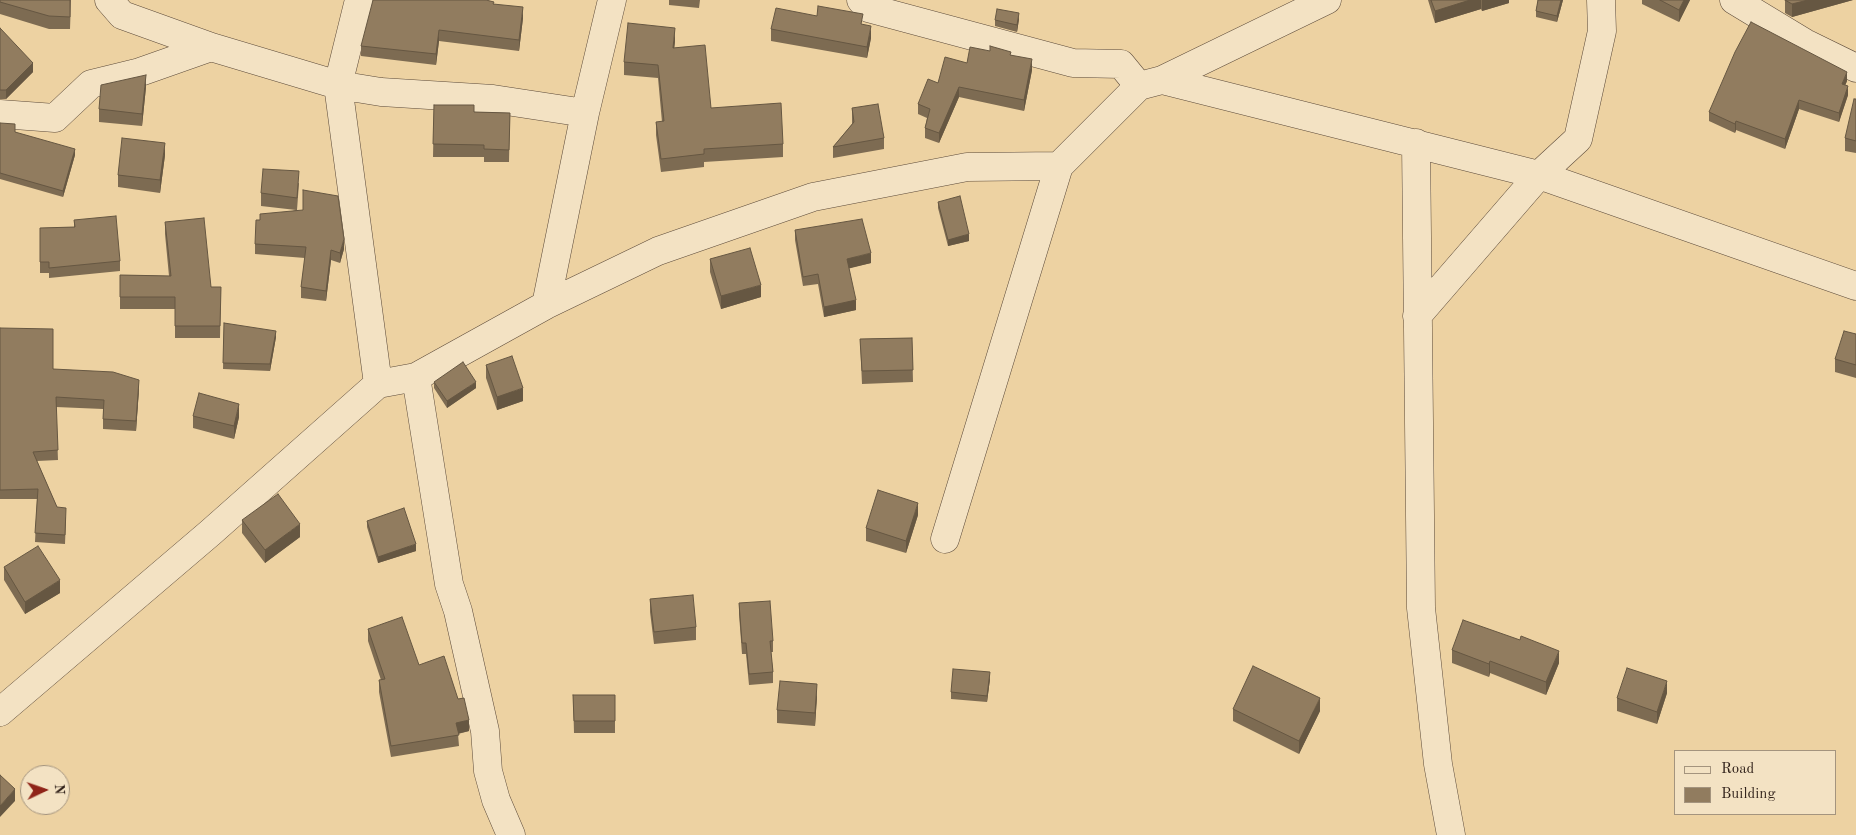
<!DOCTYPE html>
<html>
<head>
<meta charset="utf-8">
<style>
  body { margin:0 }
  #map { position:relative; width:1856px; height:835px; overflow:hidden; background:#edd2a2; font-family:"Old Standard TT",serif }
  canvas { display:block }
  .legend { position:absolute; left:1674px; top:750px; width:162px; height:65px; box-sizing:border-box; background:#f3e2c3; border:1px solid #a4947e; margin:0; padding:6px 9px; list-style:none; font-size:15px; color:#2d1e17 }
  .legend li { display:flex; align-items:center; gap:10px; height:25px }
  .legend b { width:25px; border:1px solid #a4947e }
  .north { position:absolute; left:20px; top:765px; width:50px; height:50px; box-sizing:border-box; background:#f3e2c3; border:1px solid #a4947e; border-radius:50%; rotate:87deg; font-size:14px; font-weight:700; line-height:20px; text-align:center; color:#2d1e17 }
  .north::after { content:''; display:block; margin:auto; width:18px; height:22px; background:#8f2418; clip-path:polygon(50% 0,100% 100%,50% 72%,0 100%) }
</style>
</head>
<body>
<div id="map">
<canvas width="1856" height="835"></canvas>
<ul class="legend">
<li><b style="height:6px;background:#f3e2c3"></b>Road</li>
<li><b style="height:14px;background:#917c5f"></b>Building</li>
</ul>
<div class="north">N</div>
</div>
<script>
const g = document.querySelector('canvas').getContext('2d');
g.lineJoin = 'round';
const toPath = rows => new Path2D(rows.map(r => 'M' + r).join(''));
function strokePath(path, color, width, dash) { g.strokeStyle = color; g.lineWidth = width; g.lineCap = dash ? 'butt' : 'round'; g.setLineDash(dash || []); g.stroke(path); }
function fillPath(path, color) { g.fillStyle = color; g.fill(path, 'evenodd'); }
const minor = toPath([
  [109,0,122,15,211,47,338,85,381,92,493,99,585,113],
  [359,0,338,85,378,384],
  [861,0,868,8,1073,63,1121,64,1139,86],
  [1734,0,1805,43,1856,68],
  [1162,80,1539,175,1856,286],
  [0,114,55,118,91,84,140,72,211,47],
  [1416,143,1421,608,1438,764,1451,835],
  [546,305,585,113,612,0],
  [1417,316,1539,175,1578,139,1602,31,1601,0],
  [416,377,449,584,458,611,485,731,488,771,496,800,511,835],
  [945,539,1059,166],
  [0,712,210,533,378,384,416,377,546,305,658,251,813,197,967,167,1059,166,1139,86,1162,80,1327,0]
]);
const wall = toPath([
  [0,0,71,0,70,29,49,29,0,14],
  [669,0,700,0,699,8,669,5],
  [1428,0,1509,0,1509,3,1482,11,1481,9,1435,23],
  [1538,0,1563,0,1557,22,1536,17,1536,11],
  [1642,0,1690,0,1679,22,1642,4],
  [1785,0,1853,0,1792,17,1785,13],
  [494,4,523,18,519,51,439,41,436,65,361,56,361,46],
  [1019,19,1017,32,995,26,995,20],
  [863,25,871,38,867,58,771,41,771,29],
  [0,28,33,72,6,99,0,99],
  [675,41,674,48,711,108,783,144,783,157,704,162,704,167,661,172,656,135,656,122,662,122,658,78,624,75,624,62],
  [1011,55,1032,70,1024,111,959,97,939,143,925,138,925,128,927,118,918,114,918,104,938,83,967,63],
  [1847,81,1845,85,1848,95,1839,122,1799,109,1785,149,1736,130,1735,133,1709,121,1709,112],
  [146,87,142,126,99,122,99,109],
  [1856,99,1856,153,1845,151,1845,138],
  [434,105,474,112,510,113,509,162,484,162,484,157,433,157],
  [852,108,884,138,884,149,833,158,833,147,852,124],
  [0,123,15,132,75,155,63,197,0,179],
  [165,155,160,193,118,187,118,175],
  [299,183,297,210,344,249,340,263,331,260,326,301,301,298,301,287,305,258,255,254,255,244,260,220,296,210,261,206,261,193],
  [938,202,969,241,948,246,938,208],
  [74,220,120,261,120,271,49,278,49,273,40,273,40,228,74,227],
  [165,222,211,287,221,287,220,338,175,338,175,309,120,309,120,275,169,276,165,234],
  [795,230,871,263,849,268,856,310,824,317,818,284,803,286,795,240],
  [710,259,761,297,721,309,710,272],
  [224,323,276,337,270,371,223,369],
  [0,328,53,369,139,389,136,431,103,429,103,409,56,407,58,460,37,461,57,507,66,518,65,544,35,542,37,499,0,499],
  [1856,334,1856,378,1835,372,1835,359],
  [912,338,913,382,862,384,860,339],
  [486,365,523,401,497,410,486,378],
  [434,382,476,388,447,408,434,388],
  [193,416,239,417,234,439,193,428],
  [918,515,906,553,866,541,866,528],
  [242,520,300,537,265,563,242,533],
  [367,521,416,551,378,563,367,527],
  [4,567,60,593,25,614,4,580],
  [650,599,696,627,696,640,654,644,650,612],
  [739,603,773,641,773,652,771,652,773,672,773,683,749,685,746,654,742,654,739,614],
  [368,629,419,665,458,699,469,731,458,734,459,746,391,757,379,692,379,680,381,680,368,641],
  [1452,650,1559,663,1546,695,1490,673,1489,677,1452,663],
  [990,679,987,702,951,699,951,692],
  [1667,693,1657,724,1617,711,1617,698],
  [573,695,615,695,615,733,574,733],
  [817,696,815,726,777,723,777,710],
  [1233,709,1320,711,1299,754,1233,721]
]);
const shadedWall = toPath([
  [1470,0,1481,0,1481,9,1435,23,1435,11],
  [1482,0,1509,0,1509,3,1482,11],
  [1561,0,1563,0,1557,22,1557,16],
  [1684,0,1690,0,1679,22,1679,10],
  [1808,0,1853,0,1792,17,1792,4],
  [523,7,523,18,519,51,519,40],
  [1019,13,1019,19,1017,32,1017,25],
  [871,26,871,38,867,58,867,47],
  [675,28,675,41,673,61,673,48],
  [439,30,439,41,436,65,436,54],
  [1032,59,1032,70,1024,111,1024,100],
  [33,63,33,72,6,99,6,90],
  [1847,72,1847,81,1842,93,1842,84],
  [146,75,146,87,142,126,142,114],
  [1848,86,1848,95,1839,122,1839,113],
  [959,87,959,97,939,143,939,133],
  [1799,100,1799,109,1785,149,1785,139],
  [1736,121,1736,130,1735,133,1735,124],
  [165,143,165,155,160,193,160,180],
  [75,149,75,155,63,197,63,191],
  [969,234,969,241,948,246,948,240],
  [344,239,344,249,340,263,340,253],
  [331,250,331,260,326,301,326,291],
  [871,253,871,263,847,269,847,259],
  [761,285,761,297,721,309,721,296],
  [856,300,856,310,824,317,824,307],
  [276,331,276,337,270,371,270,364],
  [139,380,139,389,136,431,136,421],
  [476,382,476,388,447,408,447,401],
  [523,388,523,401,497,410,497,397],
  [239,404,239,417,234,439,234,426],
  [918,503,918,515,906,553,906,541],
  [300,524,300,537,265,563,265,550],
  [416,544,416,551,378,563,378,557],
  [60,580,60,593,25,614,25,602],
  [1559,651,1559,663,1546,695,1546,682],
  [1490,661,1490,673,1489,677,1489,664],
  [990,672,990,679,987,702,987,696],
  [1667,681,1667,693,1657,724,1657,712],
  [817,684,817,696,815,726,815,713],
  [1320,698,1320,711,1299,754,1299,741],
  [469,720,469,731,456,734,456,723],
  [15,789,15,801,0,817,0,806]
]);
const building = toPath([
  [0,0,70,0,70,17,49,16,0,2,0,0],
  [373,0,486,0,494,2,493,4,523,7,519,40,439,30,436,54,361,46,373,0],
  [1431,0,1470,0,1435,11,1431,0],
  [1538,0,1561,0,1557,16,1536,11,1538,0],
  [1660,0,1684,0,1679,10,1660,0],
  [1785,0,1808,0,1792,4,1785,0],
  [818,6,863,14,861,24,871,26,867,47,771,29,776,8,817,16,818,6],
  [997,9,1019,13,1017,25,995,20,997,9],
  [1751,22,1847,72,1842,84,1848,86,1839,113,1799,100,1785,139,1736,121,1735,124,1709,112,1735,52,1751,22],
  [628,23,675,28,673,48,705,45,711,108,781,103,783,144,704,149,704,154,661,159,656,122,664,121,658,65,624,62,628,23],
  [0,28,33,63,6,90,0,90,0,28],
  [990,46,1011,52,1010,55,1032,59,1024,100,959,87,939,133,925,128,930,109,918,104,928,79,938,83,945,57,967,63,970,47,990,51,990,46],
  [146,75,142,114,99,109,101,85,146,75],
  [1854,99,1856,99,1856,141,1845,138,1854,99],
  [878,104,884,138,833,147,854,122,852,108,878,104],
  [434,105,474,105,474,112,510,113,509,150,484,149,484,145,433,144,434,105],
  [0,123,15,124,15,132,75,149,63,191,0,173,0,123],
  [122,138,165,143,160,180,118,175,122,138],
  [263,169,299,171,297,198,261,193,263,169],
  [303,190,338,196,344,239,340,253,331,250,326,291,301,287,306,247,255,244,256,220,260,220,260,214,303,210,303,190],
  [960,196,969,234,948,240,938,202,960,196],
  [116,216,120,261,49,268,49,262,40,262,40,228,75,227,74,220,116,216],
  [204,218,211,287,221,287,220,326,175,326,175,297,120,297,120,275,171,276,165,222,204,218],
  [862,219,871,253,847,259,856,300,824,307,818,274,803,277,795,230,862,219],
  [750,248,761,285,721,296,710,259,750,248],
  [224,323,276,331,270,364,223,363,224,323],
  [0,328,53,329,53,369,113,372,139,380,136,421,103,419,104,400,56,397,58,450,33,452,57,507,66,508,65,535,35,533,38,489,0,490,0,328],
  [1844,331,1856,334,1856,365,1835,359,1844,331],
  [912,338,913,370,862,371,860,339,912,338],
  [512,356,523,388,497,397,486,365,512,356],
  [463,362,476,382,447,401,434,382,463,362],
  [199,393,239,404,234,426,193,416,199,393],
  [878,490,918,503,906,541,866,528,878,490],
  [278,494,300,524,265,550,242,520,278,494],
  [404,508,416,544,378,557,367,521,404,508],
  [38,546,60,580,25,602,4,567,38,546],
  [693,595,696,627,654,632,650,599,693,595],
  [770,601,773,641,770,641,773,672,749,674,746,643,742,643,739,603,770,601],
  [402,617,419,665,444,656,458,699,464,698,469,720,456,723,459,735,391,746,379,680,385,679,368,629,402,617],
  [1463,620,1520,640,1521,636,1559,651,1546,682,1490,661,1489,664,1452,650,1463,620],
  [1253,666,1320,698,1299,741,1233,709,1253,666],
  [1627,668,1667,681,1657,712,1617,698,1627,668],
  [953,669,990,672,987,696,951,692,953,669],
  [780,681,817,684,815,713,777,710,780,681],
  [573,695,615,695,615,721,574,721,573,695],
  [0,775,15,789,0,806,0,775]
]);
strokePath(minor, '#5d4b3a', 29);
strokePath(minor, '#f3e2c3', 28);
fillPath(wall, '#7d6b52');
fillPath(shadedWall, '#665742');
fillPath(building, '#917c5f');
strokePath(building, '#665742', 1);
</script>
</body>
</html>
